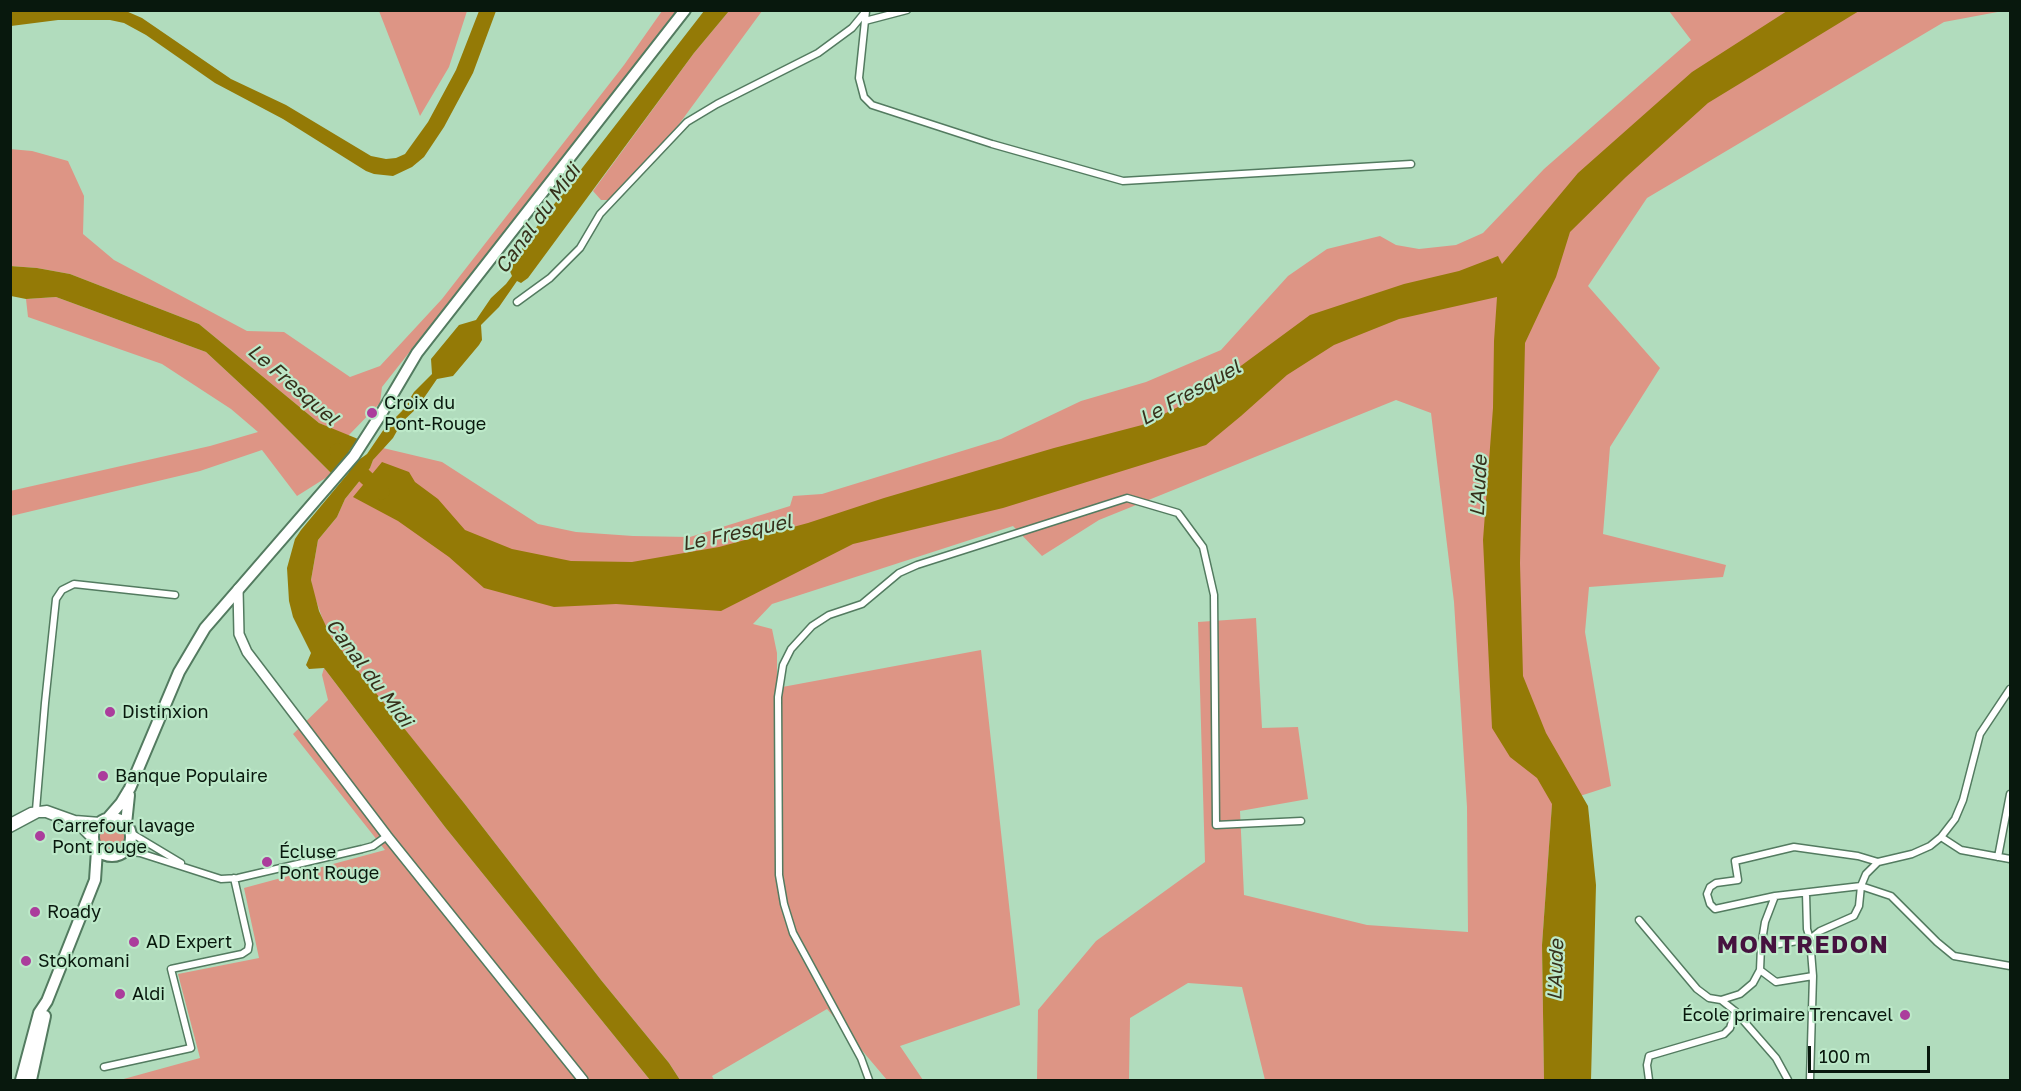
<!DOCTYPE html>
<html>
<head>
<meta charset="utf-8">
<style>
  body { margin:0 }
  #map { position:relative; width:2021px; height:1091px; overflow:hidden; background:#b1dcbd; font-family:"Golos Text",sans-serif }
  canvas { display:block }
  .frame { position:absolute; inset:0; border:12px solid #08180d; pointer-events:none }
  .scale { position:absolute; left:1808px; top:1046px; width:122px; height:27px; box-sizing:border-box; border:3px solid #08180d; border-top:0; padding-left:8px; font-size:18px; line-height:21px; white-space:nowrap; color:#08180d; -webkit-text-stroke:4px #bde9c9; paint-order:stroke }
</style>
</head>
<body>
<div id="map">
<canvas width="2021" height="1091"></canvas>
<div class="frame"></div>
<div class="scale">100 m</div>
</div>
<script>
const g = document.querySelector('canvas').getContext('2d');
g.lineJoin = 'round';
function fillPath(path, color) { g.fillStyle = color; g.fill(path, 'evenodd'); }
const toPath = rows => new Path2D(rows.map(r => 'M' + r).join(''));
function strokePath(path, color, width, dash) { g.strokeStyle = color; g.lineWidth = width; g.lineCap = dash ? 'butt' : 'round'; g.setLineDash(dash || []); g.stroke(path); }
function drawText(font, color, halo, rows, align = 'center') {
  g.font = font + ' "Golos Text",sans-serif'; g.lineWidth = 4.5; g.setLineDash([]); g.textBaseline = 'middle'; g.strokeStyle = halo; g.fillStyle = color; for (const [text, x, y, turn = 0] of rows) {
    g.save(); g.translate(x, y); g.rotate((+turn || 0) * Math.PI / 180); g.textAlign = isNaN(turn) ? turn : align; if (halo) g.strokeText(text, 0, 0); g.fillText(text, 0, 0); g.restore();
  }
}
const green = toPath([
  [379,11,467,11,449,67,420,116],
  [662,11,678,11,382,387,380,403,348,436,319,423,199,324,70,274,37,268,11,266,10,149,32,151,68,161,84,196,83,234,114,260,247,331,284,332,350,377,380,366,442,299,624,65],
  [729,11,762,11,663,146,613,200,601,200,593,191,694,53],
  [1669,11,2003,11,1944,22,1647,198,1588,286,1660,368,1610,447,1603,534,1726,565,1723,577,1589,587,1585,632,1611,786,1552,805,1542,945,1544,1080,1265,1080,1242,987,1188,983,1130,1018,1129,1080,1037,1080,1038,1010,1096,941,1205,862,1198,622,1256,618,1262,728,1298,727,1308,799,1240,811,1244,895,1367,925,1468,932,1467,807,1454,602,1431,413,1396,400,1099,520,1042,556,1013,526,772,604,753,624,772,629,777,653,777,688,981,650,1020,1005,900,1046,923,1080,887,1080,827,1009,712,1076,714,1080,680,1080,669,1063,601,980,464,803,355,668,331,637,324,623,313,592,311,580,318,540,337,517,345,499,370,468,373,460,383,448,442,462,538,524,576,532,633,536,690,537,790,506,793,496,822,494,1001,439,1081,401,1146,382,1221,350,1288,276,1327,249,1380,236,1396,245,1419,249,1456,245,1483,233,1544,169,1691,40],
  [56,297,206,352,262,404,332,474,297,496,262,450,200,471,11,516,10,491,210,446,258,432,231,409,162,364,28,317,26,299],
  [324,668,445,827,650,1080,120,1080,200,1058,178,974,259,958,244,888,385,850,293,734,328,700,322,675],
  '97 836a15 15 0 1 1 30 0a15 15 0 1 1-30 0Z'
]);
const water = toPath([
  [23,10,126,11,142,18,231,79,286,105,371,156,386,159,396,158,405,154,428,122,456,70,479,11,496,11,473,73,444,127,424,157,412,167,393,176,374,174,366,171,283,119,215,83,146,35,124,23,110,20,58,20,11,26,11,12],
  [704,11,729,11,694,53,528,278,521,283,517,281,499,307,481,325,482,340,479,345,453,376,437,379,417,408,402,422,393,438,373,460,370,468,345,499,337,517,318,540,311,580,319,611,331,637,464,803,601,980,669,1063,680,1080,650,1080,445,827,324,668,309,669,306,665,311,653,293,617,289,601,287,568,295,539,301,530,360,459,367,454,384,429,402,411,414,392,432,374,431,359,459,325,476,320,491,298,506,284,512,276,509,269,531,234],
  [1787,11,1859,11,1708,103,1626,177,1570,232,1556,277,1525,343,1520,563,1523,676,1546,733,1588,806,1596,885,1591,1080,1544,1080,1542,945,1552,804,1537,778,1510,757,1492,728,1483,540,1493,408,1494,341,1497,297,1399,319,1334,345,1287,375,1241,416,1206,445,1003,508,853,544,721,611,616,604,554,607,484,588,449,557,398,521,353,497,382,462,409,472,415,482,438,499,465,530,512,549,571,561,632,562,719,547,808,523,884,498,1054,448,1142,425,1200,396,1310,315,1404,284,1459,271,1498,256,1502,264,1578,173,1692,72],
  [10,266,37,268,70,274,199,324,319,423,358,439,332,474,262,404,206,352,56,297,26,299,11,296]
]);
const river = toPath([
  [337,451,382,492]
]);
const street = toPath([
  [866,11,859,78,864,97,872,105,992,144,1123,181,1411,164],
  [865,21,907,10],
  [517,302,550,278,580,248,600,214,687,122,717,104,818,53,852,28,866,11],
  [36,810,45,703,56,599,62,590,74,584,175,595],
  [10,822,31,811,47,809,75,819,100,821],
  [10,829,38,814,46,814,79,827,92,840],
  [131,833,181,863],
  [1941,837,1961,850,2010,859],
  [125,851,140,853,221,879,238,878,362,849,373,846,387,836],
  [1998,857,2010,794],
  [1878,862,1858,856,1794,847,1735,861,1738,880,1716,883,1710,887,1707,894,1710,904,1715,909,1775,896,1861,886,1891,896,1937,942,1954,956,2010,966],
  [1639,920,1697,989,1709,998,1721,1000,1735,1011,1776,1058,1788,1080],
  [1761,947,1810,939,1807,929,1806,893],
  [1760,970,1776,982,1813,976],
  [1721,1000,1740,994,1753,983,1760,970,1761,947,1765,922,1775,896],
  [104,1067,191,1048,171,969,242,954,248,950,249,944,234,878],
  [869,1080,861,1058,793,933,784,904,779,875,778,697,783,665,791,649,812,626,829,615,862,604,899,573,917,565,1127,498,1178,513,1203,547,1214,595,1216,825,1301,821],
  [1649,1080,1647,1065,1649,1056,1724,1034,1730,1028,1735,1011],
  [1810,1080,1813,976,1810,939,1820,931,1854,916,1859,906,1861,886,1866,874,1878,862,1912,854,1930,846,1941,837,1955,819,1963,800,1980,734,2010,689]
]);
const secondary = toPath([
  [238,589,239,634,247,652,387,836,583,1080]
]);
const primary = toPath([
  '93 837a19 19 0 1 1 38 0a19 19 0 1 1-38 0Z',
  [108,818,121,803,130,788,179,672,205,628,354,456,381,414,417,353,685,10],
  [126,824,129,795],
  [21,1080,39,1013,47,1001,95,880,97,850],
  [31,1080,45,1016]
]);
const markers = [
  [372,413,6,"#ab3d9c"],
  [110,712,6,"#ab3d9c"],
  [103,776,6,"#ab3d9c"],
  [40,836,6,"#ab3d9c"],
  [267,862,6,"#ab3d9c"],
  [35,912,6,"#ab3d9c"],
  [134,942,6,"#ab3d9c"],
  [26,961,6,"#ab3d9c"],
  [120,994,6,"#ab3d9c"],
  [1905,1015,6,"#ab3d9c"]
];
const poiNames = [
  ["Croix du",384,403],
  ["Pont-Rouge",384,424],
  ["Distinxion",122,712],
  ["Banque Populaire",115,776],
  ["Carrefour lavage",52,826],
  ["Pont rouge",52,847],
  ["Écluse",279,852],
  ["Pont Rouge",279,873],
  ["Roady",47,912],
  ["AD Expert",146,942],
  ["Stokomani",38,961],
  ["Aldi",132,994],
  ["École primaire Trencavel",1893,1015,"right"]
];
const waterNames = [
  ["Canal du Midi",538,219,-54],
  ["Le Fresquel",293,385,41],
  ["Le Fresquel",1190,393,-29],
  ["L'Aude",1479,486,-87],
  ["Le Fresquel",737,533,-12],
  ["Canal du Midi",369,673,53],
  ["L'Aude",1556,970,-88]
];
const districtNames = [
  ["MONTREDON",1803,945]
];
fillPath(green, '#dd9585');
fillPath(water, '#947a06');
strokePath(river, '#947a06', 15);
strokePath(street, '#537b60', 9);
strokePath(secondary, '#537b60', 12);
strokePath(primary, '#537b60', 14);
strokePath(street, '#fff', 6);
strokePath(secondary, '#fff', 9);
strokePath(primary, '#fff', 10);
for (const [x, y, r, color] of markers) { const dot = new Path2D(); dot.arc(x, y, r, 0, 2 * Math.PI); g.fillStyle = color; g.fill(dot); strokePath(dot, '#bde9c9', 2); }
drawText('18px', '#08180d', '#bde9c9', poiNames, 'left');
drawText('italic 20px', '#36301b', '#bde9c9', waterNames);
g.letterSpacing = '1.5px';
drawText('bold 24px', '#46123f', '#bde9c9', districtNames);
g.letterSpacing = '0px';
</script>
</body>
</html>
